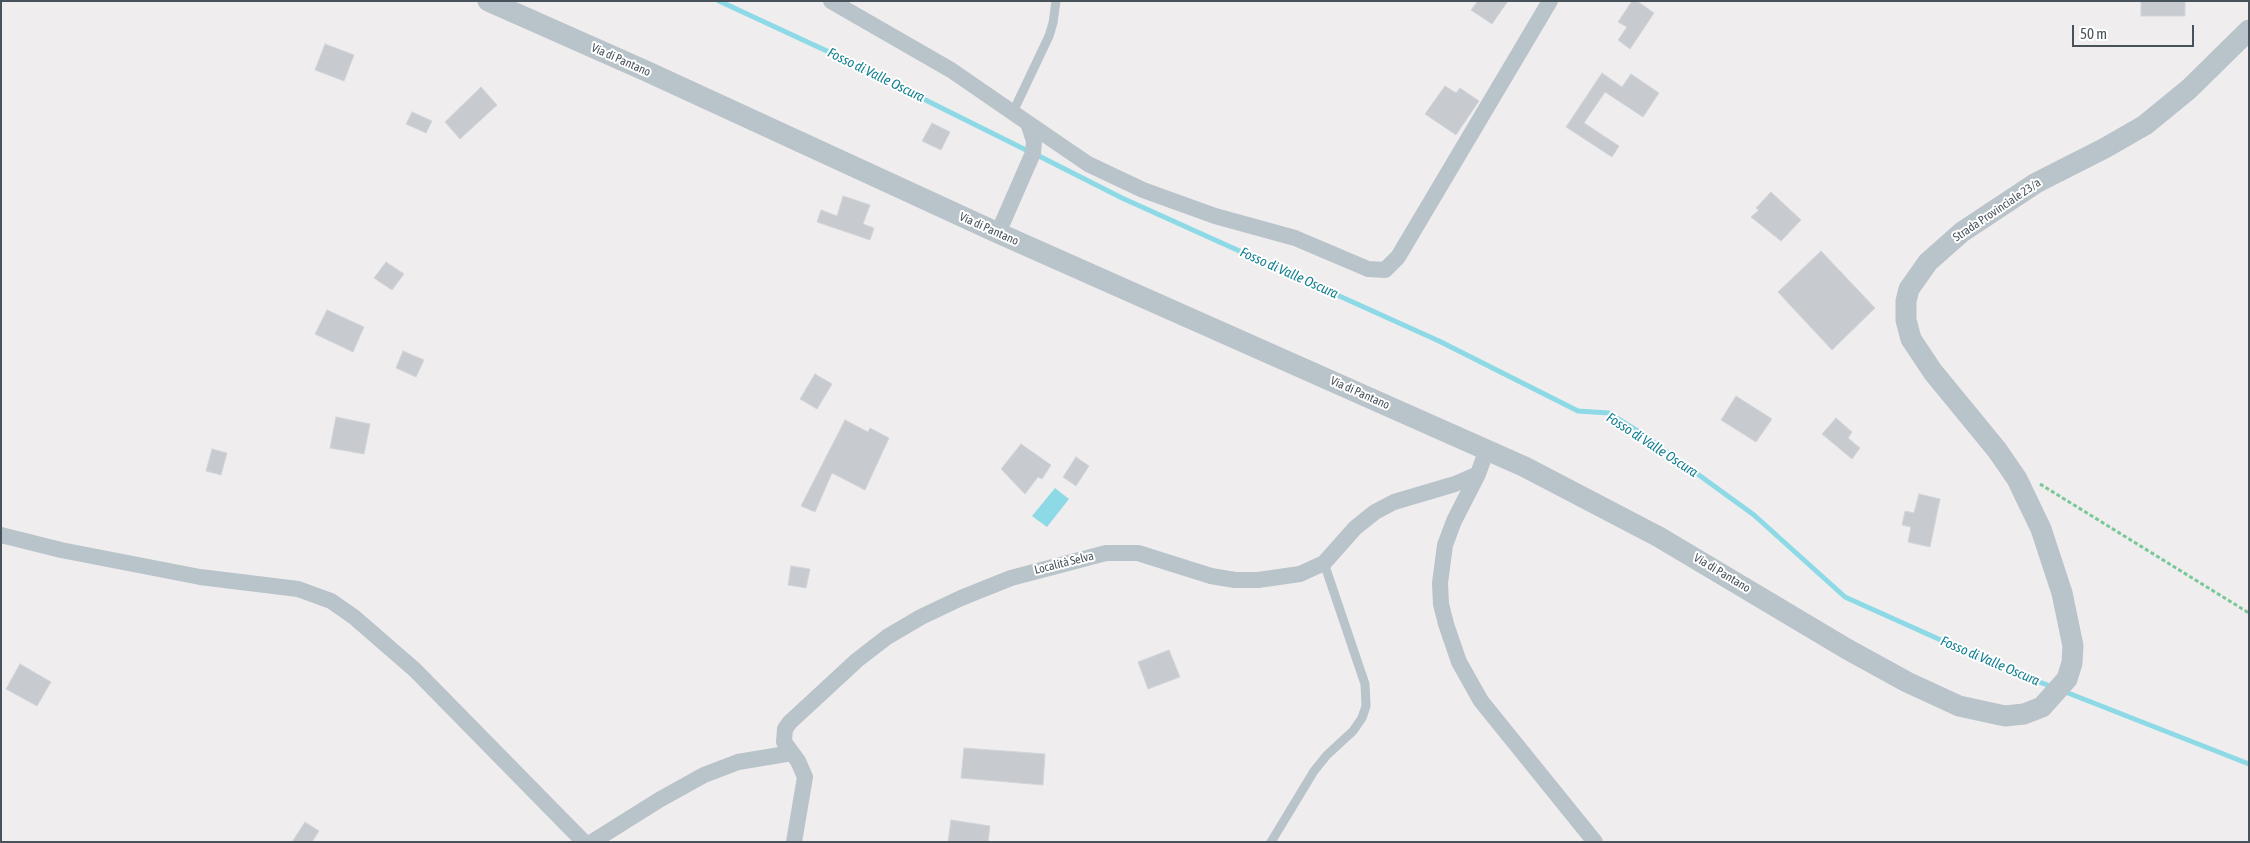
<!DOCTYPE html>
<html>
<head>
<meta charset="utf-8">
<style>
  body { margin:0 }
  #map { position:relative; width:2250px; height:843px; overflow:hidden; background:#f0edee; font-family:"Asap Condensed",sans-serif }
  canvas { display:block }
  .frame { position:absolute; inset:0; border:2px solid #47525a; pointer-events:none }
  .scale { position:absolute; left:2072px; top:25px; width:122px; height:22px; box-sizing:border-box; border:2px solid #47525a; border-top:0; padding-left:6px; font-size:15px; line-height:18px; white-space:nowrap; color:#47525a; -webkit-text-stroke:4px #fff; paint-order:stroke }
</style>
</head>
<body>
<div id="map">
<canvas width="2250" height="843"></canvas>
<div class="frame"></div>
<div class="scale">50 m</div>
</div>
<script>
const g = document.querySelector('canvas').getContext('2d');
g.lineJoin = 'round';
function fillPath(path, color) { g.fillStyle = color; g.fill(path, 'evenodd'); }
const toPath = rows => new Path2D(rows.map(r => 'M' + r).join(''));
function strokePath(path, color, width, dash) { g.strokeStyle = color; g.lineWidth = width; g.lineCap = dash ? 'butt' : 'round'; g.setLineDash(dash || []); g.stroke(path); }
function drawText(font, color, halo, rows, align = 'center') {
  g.font = font + ' "Asap Condensed",sans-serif'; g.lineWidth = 4; g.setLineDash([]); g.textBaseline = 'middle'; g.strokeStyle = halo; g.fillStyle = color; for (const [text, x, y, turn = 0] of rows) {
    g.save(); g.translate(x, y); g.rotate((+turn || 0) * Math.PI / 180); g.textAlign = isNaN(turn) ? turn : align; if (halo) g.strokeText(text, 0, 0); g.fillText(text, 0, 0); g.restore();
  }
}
const water = toPath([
  [1055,488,1069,499,1047,527,1032,516]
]);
const stream = toPath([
  [719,1,829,52,1030,152],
  [1037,155,1122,198,1439,341,1578,411,1609,413,1641,433,1754,515,1845,597,2012,672,2053,687],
  [2063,691,2249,764]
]);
const building = toPath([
  [1478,1,1508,1,1492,24,1471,10,1478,1],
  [1632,1,1637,1,1654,13,1630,49,1618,40,1627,27,1618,22,1632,1],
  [2141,1,2185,1,2185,16,2141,16,2141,1],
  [325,44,354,55,344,81,315,70,325,44],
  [1602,73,1622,87,1631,74,1659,93,1643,117,1605,92,1584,123,1619,146,1612,157,1566,127,1602,73],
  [1445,86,1456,93,1460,88,1479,101,1456,135,1425,114,1445,86],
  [481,87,497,105,460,139,445,122,481,87],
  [412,112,432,121,426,133,406,124,412,112],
  [932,123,950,132,941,150,922,141,932,123],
  [1771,192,1801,220,1781,241,1751,217,1759,210,1756,208,1771,192],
  [843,196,870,205,863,224,874,228,870,240,817,222,821,210,837,216,843,196],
  [1821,251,1875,308,1832,350,1778,292,1821,251],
  [386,262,404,274,392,290,374,278,386,262],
  [327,310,364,327,353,352,315,334,327,310],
  [403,351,424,360,416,377,396,368,403,351],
  [815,374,832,384,817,409,800,399,815,374],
  [1736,396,1772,419,1756,442,1721,420,1736,396],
  [336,417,370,424,364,454,330,448,336,417],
  [1836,418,1852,432,1848,438,1860,448,1852,459,1822,434,1836,418],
  [845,420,868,432,870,428,889,438,865,490,832,473,815,512,801,506,845,420],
  [1021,444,1051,465,1042,479,1038,477,1025,494,1001,469,1021,444],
  [212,449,227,453,221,475,206,471,212,449],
  [1076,457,1089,466,1076,486,1063,477,1076,457],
  [1919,494,1940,499,1930,547,1908,542,1911,527,1902,525,1905,511,1914,513,1919,494],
  [791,566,810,569,806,588,788,585,791,566],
  [1169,650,1180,677,1148,689,1138,662,1169,650],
  [20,664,51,682,37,706,6,689,20,664],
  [964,748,1045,754,1043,785,961,778,964,748],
  [951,820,990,826,988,842,948,842,951,820],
  [305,822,319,831,312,842,292,842,305,822]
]);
const path = toPath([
  [2040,484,2249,613]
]);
const service = toPath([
  [1013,112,1049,36,1053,23,1056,1],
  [1271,842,1314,771,1327,755,1353,731,1362,718,1366,706,1365,684,1324,563]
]);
const minor = toPath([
  [831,1,951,70,1028,123,1034,141,1033,153,998,233],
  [1028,123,1088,164,1143,190,1215,216,1295,238,1368,269,1385,270,1398,257,1550,1],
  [1487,449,1478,474,1454,521,1445,545,1440,583,1441,604,1446,624,1459,662,1481,701,1595,842],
  [1,535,61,550,200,577,298,589,331,601,354,617,415,670,584,842],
  [592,842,659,800,704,775,738,762,792,753],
  [794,842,805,777,798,761,784,742,785,729,790,722,856,661,887,637,921,617,961,598,1011,578,1106,553,1138,553,1211,576,1235,580,1258,580,1300,574,1324,563,1355,528,1375,512,1394,502,1455,484,1478,474]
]);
const tertiary = toPath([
  [488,1,646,71,998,233,1525,467,1659,537,1847,649,1907,682,1959,706,2005,716,2024,714,2042,707,2067,679,2072,663,2073,646,2062,593,2041,529,2017,479,1997,450,1933,372,1911,339,1906,320,1906,301,1909,289,1928,262,1962,232,2036,183,2105,148,2145,125,2189,89,2249,30]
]);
const streetNames = [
  ["Via di Pantano",621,60,24],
  ["Strada Provinciale 23/a",1997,210,-34],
  ["Via di Pantano",989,229,24],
  ["Via di Pantano",1360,393,24],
  ["Località Selva",1064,563,-14],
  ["Via di Pantano",1722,573,31]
];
const waterNames = [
  ["Fosso di Valle Oscura",876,75,26],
  ["Fosso di Valle Oscura",1289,273,24],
  ["Fosso di Valle Oscura",1652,445,33],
  ["Fosso di Valle Oscura",1990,661,23]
];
fillPath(water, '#8ddae6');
strokePath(stream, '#8ddae6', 5);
fillPath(building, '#c7cbd0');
strokePath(building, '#d2d4d9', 1);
strokePath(path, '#78c89a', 3, [4, 2.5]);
strokePath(service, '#b9c3ca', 9);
strokePath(minor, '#b9c3ca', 16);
strokePath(tertiary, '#b9c3ca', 21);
drawText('12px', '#47525a', '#fff', streetNames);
drawText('italic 14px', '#148091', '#fff', waterNames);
</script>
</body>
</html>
